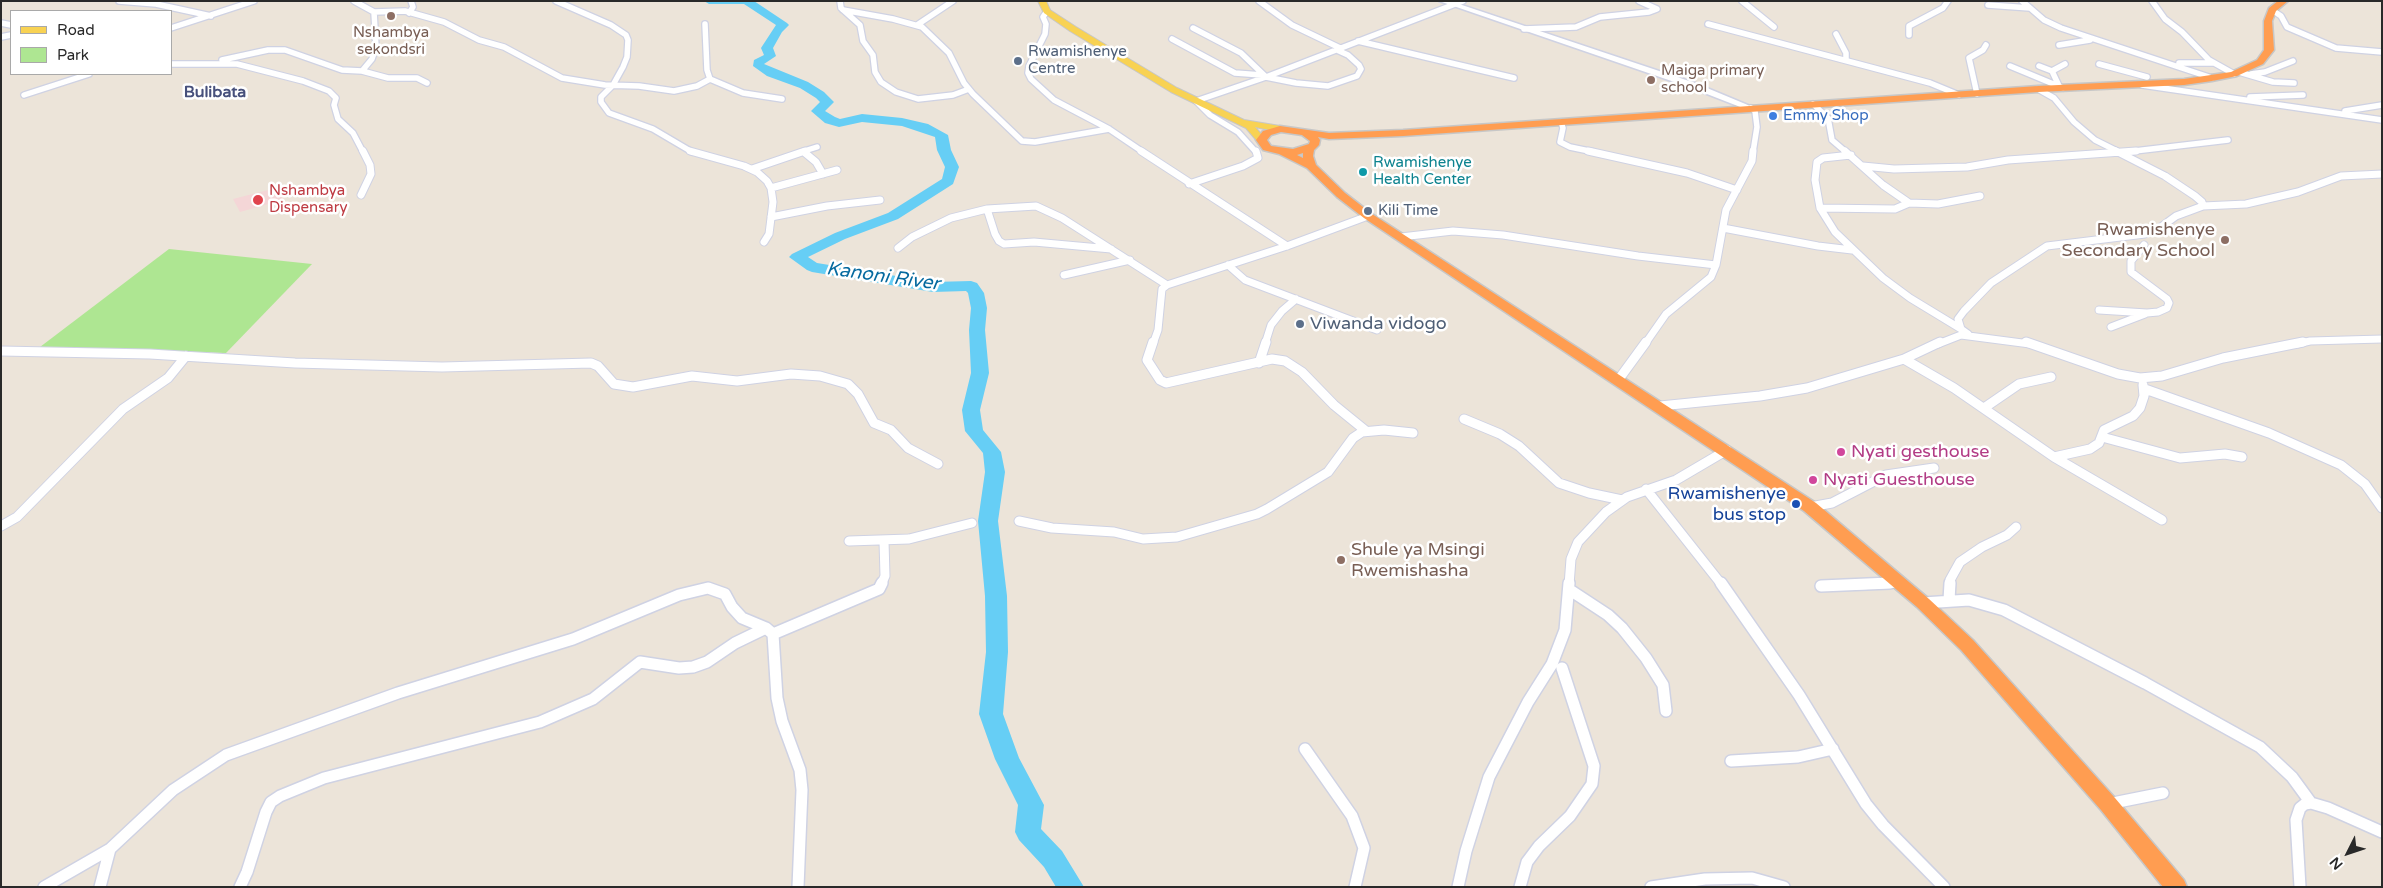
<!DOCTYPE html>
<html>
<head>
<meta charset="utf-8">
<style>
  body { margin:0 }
  #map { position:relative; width:2383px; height:888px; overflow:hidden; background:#ece4d9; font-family:"Varela Round",sans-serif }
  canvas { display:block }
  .frame { position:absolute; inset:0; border:2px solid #292929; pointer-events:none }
  .legend { position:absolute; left:10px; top:10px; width:162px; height:65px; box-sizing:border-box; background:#fff; border:1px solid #a9a9a9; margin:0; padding:6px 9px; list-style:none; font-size:15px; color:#292929 }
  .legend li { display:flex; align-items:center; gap:10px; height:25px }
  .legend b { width:25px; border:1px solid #a9a9a9 }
  .north { position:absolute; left:2323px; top:828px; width:50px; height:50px; -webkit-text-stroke:4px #fff; paint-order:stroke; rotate:229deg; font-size:14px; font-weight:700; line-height:20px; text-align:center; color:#292929 }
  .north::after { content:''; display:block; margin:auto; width:18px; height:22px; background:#292929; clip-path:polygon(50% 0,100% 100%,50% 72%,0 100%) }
</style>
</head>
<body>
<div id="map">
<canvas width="2383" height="888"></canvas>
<div class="frame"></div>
<ul class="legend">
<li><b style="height:6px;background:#f8d253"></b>Road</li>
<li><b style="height:14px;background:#aee692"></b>Park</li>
</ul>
<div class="north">N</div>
</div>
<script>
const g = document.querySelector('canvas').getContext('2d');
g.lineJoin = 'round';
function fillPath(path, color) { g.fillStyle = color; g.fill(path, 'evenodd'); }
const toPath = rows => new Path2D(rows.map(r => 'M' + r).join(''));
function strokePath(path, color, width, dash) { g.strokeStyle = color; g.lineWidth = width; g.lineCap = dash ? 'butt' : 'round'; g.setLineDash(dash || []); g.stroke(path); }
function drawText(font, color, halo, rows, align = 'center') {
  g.font = font + ' "Varela Round",sans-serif'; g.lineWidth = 5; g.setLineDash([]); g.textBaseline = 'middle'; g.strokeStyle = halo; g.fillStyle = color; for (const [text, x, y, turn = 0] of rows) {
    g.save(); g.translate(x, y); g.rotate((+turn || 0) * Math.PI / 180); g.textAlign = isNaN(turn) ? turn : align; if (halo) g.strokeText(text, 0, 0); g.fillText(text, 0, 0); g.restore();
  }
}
const medical = toPath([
  [276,188,283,200,240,212,233,199]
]);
const green = toPath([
  [169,249,312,264,226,353,40,347]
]);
const river = toPath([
  [704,1,754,1,787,23,789,25,782,32,773,48,776,56,764,64,808,82,824,92,834,102,825,111,835,117,840,119,862,114,902,118,928,124,948,135,951,150,959,167,953,184,898,219,845,239,808,257,817,263,933,282,971,281,977,283,984,293,987,308,985,330,989,373,980,410,983,430,1001,452,1005,472,998,521,1007,596,1008,652,1003,714,1019,758,1044,805,1041,829,1062,851,1084,887,1056,887,1044,867,1019,840,1015,832,1018,805,995,759,979,714,986,652,985,596,978,521,985,472,983,453,965,431,962,410,971,373,969,330,971,308,968,293,966,291,933,292,812,272,807,270,789,257,792,254,835,233,888,213,942,179,945,167,937,150,935,137,902,126,862,122,839,127,825,123,811,111,820,102,816,98,800,88,767,76,753,66,754,60,764,55,761,48,776,25,744,4,709,4,704,1]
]);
const streetFar3 = toPath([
  [119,1,156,4,211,16],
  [354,1,374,12,405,11,444,22,479,40,504,47,562,78,605,85,639,86,674,91,697,86,710,79,707,70,705,24],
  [556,1,611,25,626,35,628,40,627,57,623,67,613,85,601,97,601,102,609,113,653,129,692,152],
  [840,1,841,8,860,25,863,41,873,55,875,72,881,82,896,92,918,99,953,95,969,89],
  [1259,1,1292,25,1340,48],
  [1742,1,1774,27],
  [2022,1,2044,20,2061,28,2212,78],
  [2152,1,2165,19,2182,32,2209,60,2234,74],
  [1988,5,2030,8],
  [843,10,893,19,922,27,949,53,964,83,973,94,1022,141,1035,142,1109,129],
  [2272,10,2281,16,2287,27,2336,48,2382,52],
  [1047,11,1043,17,1046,24,1045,34,1029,66,1028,73,1031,79,1054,100,1109,129,1143,152],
  [409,13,413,7,411,1],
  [1,23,11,25],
  [1708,24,1930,83,1959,95],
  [917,25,953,1],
  [171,28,254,1],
  [1193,28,1241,53,1266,77,1296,83,1328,86,1357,76,1361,69,1359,65,1348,55,1337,50],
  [1524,29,1576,27,1600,17,1649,12,1657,9,1639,1],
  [1836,34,1846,53,1846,59],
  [1909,35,1909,26,1943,8,1948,1],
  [1,37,11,35],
  [1172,39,1235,73,1262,75],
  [1358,41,1514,78],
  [2059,45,2090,40],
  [222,60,268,50,285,50,342,70,362,71,388,78,417,78,427,83],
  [2179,63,2213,63],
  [171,64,237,64,303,81,329,91,336,98,334,105,338,119,353,133,363,152],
  [2099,64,2147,77],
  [2010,66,2063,88],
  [2039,66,2052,71,2059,86],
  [362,71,372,59,376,47,374,12],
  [2052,71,2065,64],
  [2239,72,2273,82,2294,83],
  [2251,74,2265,72,2293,61],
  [710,79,743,93,782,99],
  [2142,85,2382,120],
  [2038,89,2054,98,2074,122,2095,140,2119,152],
  [1977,94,1969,58,1983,50,1986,45],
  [24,95,89,74],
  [2250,97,2303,95],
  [1813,104,1828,118,1832,140,1846,152],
  [1751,108,1755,111,1757,127,1753,152],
  [2345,111,2382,105],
  [1561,122,1563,128,1560,142,1570,147,1594,152],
  [801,152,817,147],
  [1256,152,1238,132,1210,115,1196,101,1266,77,1463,1],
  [2126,152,2228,140]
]);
const streetFar2 = toPath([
  [690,151,744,166,757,172,767,181,771,188,773,202,769,234,764,242],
  [1141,151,1287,246],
  [1588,151,1687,173,1737,190],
  [1845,151,1883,185,1909,203],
  [804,152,816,162,823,174],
  [1851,155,1823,158,1817,162,1815,180,1820,208,1835,232,1883,278,1910,298,1961,329],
  [1863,166,1894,169,1967,167,2008,160,2136,151],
  [752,169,805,151],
  [1189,184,1243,166,1258,158,1256,151],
  [771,188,837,170],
  [361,195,371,174,370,165,363,151],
  [2203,206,2246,204,2298,192,2341,176,2382,174],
  [1820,208,1895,209,1909,203,1938,204,1980,196],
  [987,209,995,234,999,241,1004,244,1034,242,1111,249],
  [771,217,827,206,880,200],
  [1723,228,1818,246,1852,250],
  [1401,237,1453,231,1503,235,1638,256,1716,265],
  [898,248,912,237,951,218,987,209,1036,206,1062,218,1167,285],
  [1228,265,1245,280,1377,330],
  [1064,275,1130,260],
  [2099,310,2147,313,2158,312,2167,308,2169,303,2167,299,2131,272,2131,261,2144,245],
  [2111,327,2145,314],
  [1968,334,1961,329,1958,319,1964,311,1991,283,2047,246,2145,234,2161,227,2176,216,2203,206,2202,202,2195,196,2165,176,2116,151],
  [1153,344,1158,330,1162,289,1167,285,1287,246,1368,216],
  [1265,344,1271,325,1282,311,1296,299],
  [1645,344,1666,314,1711,277,1716,265,1726,210,1752,161,1753,151],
  [1938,344,1961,335,2030,344],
  [2297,344,2310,341,2382,339]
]);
const streetFar1 = toPath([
  [1153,342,1147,360,1160,380,1166,383,1272,359,1285,361,1302,372,1334,405,1366,431],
  [2026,342,2118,374,2140,378,2162,376,2223,358,2303,342],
  [1,351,150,354,295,363,442,367,591,363,598,366,614,384,633,387,692,376,737,381,791,374,820,376,848,384,858,394,874,423,891,430,908,448,938,464],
  [1904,359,1954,388,2054,457,2162,520],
  [1259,363,1266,342],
  [1619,379,1646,342],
  [2145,389,2269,433,2341,465,2365,484,2382,508],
  [1660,406,1760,396,1807,388,1904,359,1940,342],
  [1984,408,2019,384,2051,377],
  [1464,419,1500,434,1519,446,1559,483,1589,493,1622,500],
  [2102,437,2180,458,2225,454,2242,457],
  [2054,457,2090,449,2099,443,2104,430,2133,416,2140,408,2144,396,2143,385],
  [1646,489,1722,585],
  [1810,507,1832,503,1886,475,1934,468],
  [1019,521,1052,528,1114,532,1143,539,1177,537,1257,514,1267,509,1328,472,1353,438,1362,432,1384,430,1413,433],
  [1,526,17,517,123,409,168,378,186,356],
  [849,541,909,539,972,523],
  [881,585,885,576,884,541],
  [1569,585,1571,559,1578,542,1606,512,1627,497,1676,480,1727,450],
  [1857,585,1900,583],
  [1950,585,1950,580,1960,562,1982,547,2007,535,2016,527]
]);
const street = toPath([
  [1721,583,1799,695,1866,804,1883,825,1944,887],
  [1821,586,1890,583],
  [1570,590,1608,615,1622,628,1646,658,1663,685,1666,711],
  [1949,600,1950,583],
  [1923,603,1969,600,2004,610,2145,683,2260,747,2292,777,2311,803],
  [773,634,879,589,882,583],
  [1305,749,1352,816,1364,848,1355,887],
  [1731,761,1798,757,1833,749],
  [2108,804,2163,793],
  [44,887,110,849,173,790,226,755,398,693,573,639,679,595,708,588,725,594,732,607,742,618,766,628,773,634,777,698,782,721,800,770,802,790,798,887],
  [100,887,110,849],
  [240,887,247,872,266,812,271,802,280,796,324,778,540,722,593,699,640,662,679,668,693,667,707,662,735,643,766,628],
  [1458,887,1466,851,1489,777,1528,702,1552,664,1565,630,1569,583],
  [1520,887,1527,862,1539,846,1570,816,1592,784,1594,766,1562,668],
  [1651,887,1705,879,1752,878,1784,887],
  [2300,887,2296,820,2300,808,2305,804,2311,803,2328,808,2382,832]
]);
const secondary = toPath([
  [1439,1,1450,1,1695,83,1755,108,1748,110,1689,87,1439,1]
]);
const primary = toPath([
  [1038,1,1046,1,1050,10,1076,27,1177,88,1244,120,1280,126,1285,129,1280,132,1255,127,1266,140,1258,142,1246,128,1171,92,1070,31,1044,13,1038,1]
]);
const highway = toPath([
  [2278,1,2288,1,2276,11,2272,21,2274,50,2263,64,2237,76,2212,81,2184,85,2038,92,1403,136,1329,139,1318,137,1320,140,1319,145,1314,150,1313,156,1316,165,1345,193,1372,214,1816,503,1929,599,1973,640,2115,798,2184,880,2187,887,2163,887,2101,810,1961,650,1917,607,1804,511,1364,218,1337,197,1307,168,1279,154,1263,150,1256,140,1263,131,1280,126,1329,133,1403,130,2038,86,2184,79,2231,72,2257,60,2264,50,2264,21,2269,8,2278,1],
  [1281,132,1302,135,1310,141,1309,144,1293,149,1271,146,1267,140,1271,135,1281,132],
  [1303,153,1303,158,1297,155,1303,153]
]);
const markers = [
  [391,16,5,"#8d6e63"],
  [1018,61,5,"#5c6f8a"],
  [1651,80,5,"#8d6e63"],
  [1773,116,5,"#3f7fe0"],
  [1363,172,5,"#0f9aa8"],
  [258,200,6,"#e0444e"],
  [1368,211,5,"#5c6f8a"],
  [2225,240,5,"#8d6e63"],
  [1300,324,5,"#5c6f8a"],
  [1841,452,5,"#d1479c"],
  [1813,480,5,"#d1479c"],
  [1796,504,5,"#1a4fb4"],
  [1341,560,5,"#8d6e63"]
];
const farEducationnames = [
  ["Nshambya",391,33],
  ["sekondsri",391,50],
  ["Maiga primary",1661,71,"left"],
  ["school",1661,88,"left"]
];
const farServicenames = [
  ["Rwamishenye",1028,52],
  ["Centre",1028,69],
  ["Kili Time",1378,211]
];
const farShopnames = [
  ["Emmy Shop",1783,116]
];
const farCulturenames = [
  ["Rwamishenye",1373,163],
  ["Health Center",1373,180]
];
const farHealthnames = [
  ["Nshambya",269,191],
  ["Dispensary",269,208]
];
const farQuarternames = [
  ["Bulibata",215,93]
];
const educationNames = [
  ["Rwamishenye",2215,230],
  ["Secondary School",2215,251],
  ["Shule ya Msingi",1351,550,"left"],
  ["Rwemishasha",1351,571,"left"]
];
const serviceNames = [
  ["Viwanda vidogo",1310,324]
];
const hotelNames = [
  ["Nyati gesthouse",1851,452],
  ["Nyati Guesthouse",1823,480]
];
const transitNames = [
  ["Rwamishenye",1786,494],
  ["bus stop",1786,515]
];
const waterNames = [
  ["Kanoni River",883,277,8]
];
fillPath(medical, '#f4d6d7');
fillPath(green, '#aee692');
fillPath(river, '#66cef5');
strokePath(streetFar3, '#cfd2e3', 8);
strokePath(streetFar2, '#cfd2e3', 9);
strokePath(streetFar1, '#cfd2e3', 11);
strokePath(street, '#cfd2e3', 14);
strokePath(secondary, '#cfd2e3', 3);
strokePath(primary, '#c7c7c7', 2);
strokePath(highway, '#c7c7c7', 3);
strokePath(streetFar3, '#fff', 5.5);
strokePath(streetFar2, '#fff', 7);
strokePath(streetFar1, '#fff', 9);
strokePath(street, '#fff', 11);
fillPath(secondary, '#fff');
fillPath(primary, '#f8d253');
fillPath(highway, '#ff9d51');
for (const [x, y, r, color] of markers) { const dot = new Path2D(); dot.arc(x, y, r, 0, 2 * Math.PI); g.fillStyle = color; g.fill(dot); strokePath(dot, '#fff', 2); }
drawText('15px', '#785e54', '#fff', farEducationnames);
drawText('15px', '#4e5e75', '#fff', farServicenames, 'left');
drawText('15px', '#366cbe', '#fff', farShopnames, 'left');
drawText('15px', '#0d838f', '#fff', farCulturenames, 'left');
drawText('15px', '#be3a42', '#fff', farHealthnames, 'left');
drawText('bold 16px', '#47507b', '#fff', farQuarternames);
drawText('18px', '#785e54', '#fff', educationNames, 'right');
drawText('18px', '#4e5e75', '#fff', serviceNames, 'left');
drawText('18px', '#b23c85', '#fff', hotelNames, 'left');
drawText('18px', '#164399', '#fff', transitNames, 'right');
drawText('italic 19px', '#066a9f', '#fff', waterNames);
</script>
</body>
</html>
